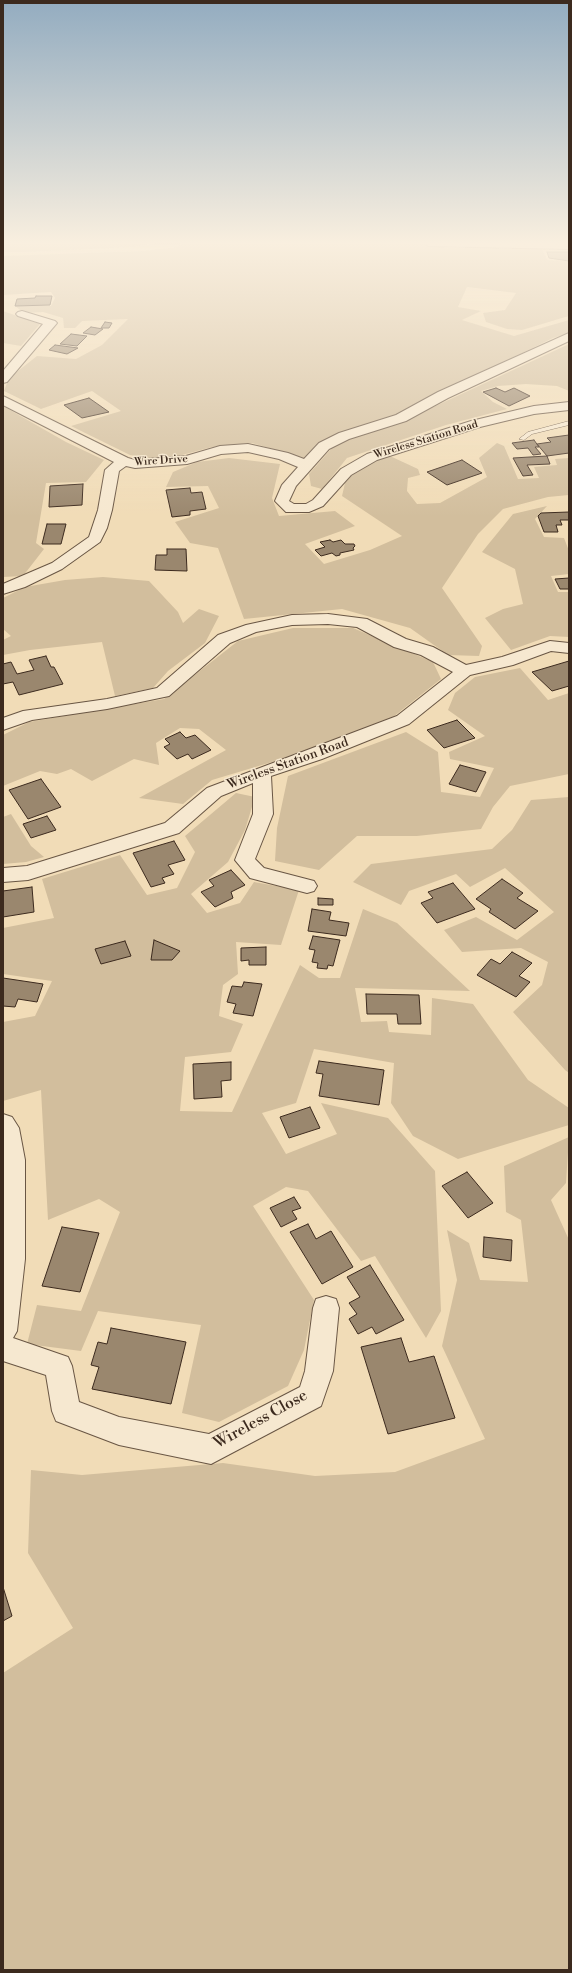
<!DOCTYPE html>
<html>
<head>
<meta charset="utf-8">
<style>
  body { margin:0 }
  #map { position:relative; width:572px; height:1973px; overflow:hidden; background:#f1dcb7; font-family:"Libre Bodoni",serif }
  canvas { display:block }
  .frame { position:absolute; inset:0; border:4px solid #3c2a1e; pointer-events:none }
</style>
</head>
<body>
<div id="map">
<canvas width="572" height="1973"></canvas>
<div class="frame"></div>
</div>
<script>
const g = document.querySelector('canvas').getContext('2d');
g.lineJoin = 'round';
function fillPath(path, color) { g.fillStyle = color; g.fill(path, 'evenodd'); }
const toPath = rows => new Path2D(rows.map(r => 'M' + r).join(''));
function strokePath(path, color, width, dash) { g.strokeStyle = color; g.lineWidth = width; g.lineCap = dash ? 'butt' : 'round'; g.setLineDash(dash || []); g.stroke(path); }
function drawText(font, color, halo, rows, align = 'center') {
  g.font = font + ' "Libre Bodoni",serif'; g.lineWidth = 3; g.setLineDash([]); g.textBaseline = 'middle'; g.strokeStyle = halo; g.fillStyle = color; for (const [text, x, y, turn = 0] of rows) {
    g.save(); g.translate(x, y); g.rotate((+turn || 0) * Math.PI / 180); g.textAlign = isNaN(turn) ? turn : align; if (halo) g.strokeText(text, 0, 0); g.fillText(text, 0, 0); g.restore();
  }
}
const green = toPath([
  [3,241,169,241,133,247,25,252,3,252,6,246,3,246],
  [185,241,422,241,434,247,542,249,547,260,569,261,569,316,522,330,507,329,486,322,483,313,505,310,516,293,467,287,458,307,481,311,462,320,514,336,569,320,569,333,553,338,306,459,252,443,212,447,182,455,156,459,130,455,71,426,121,411,92,391,41,409,4,391,9,378,37,356,76,359,102,345,128,319,82,321,75,328,64,328,63,318,43,312,24,313,15,306,51,306,55,298,51,292,3,295,3,256,143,251,177,247],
  [423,241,569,241,569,244,442,243],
  [3,311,40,324,21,346,3,343],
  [569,344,569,391,557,386,526,384,498,386,481,391,493,402,507,409,446,425,347,458,322,489,311,486,309,474,332,448,359,435,414,416],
  [3,406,66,442,104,460,86,482,46,483,36,543,44,549,23,576,3,577],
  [497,443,504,446,518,479,539,478,534,467,557,465,555,459,569,458,569,495,548,497,503,509,478,534,442,588,482,646,479,656,448,655,410,628,342,609,244,619,218,548,190,543,175,522,219,508,208,486,166,487,173,472,197,462,229,458,280,464,272,498,279,516,335,511,355,526,305,544,324,564,370,550,402,536,342,496,345,483,357,468,390,456,418,469,420,475,408,478,407,491,417,504,440,503,487,477,479,458],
  [547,506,535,519,544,537,564,538,569,551,569,574,551,576,558,592,569,592,569,637,550,636,511,650,485,618,503,609,523,604,515,569,482,552,513,514],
  [103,577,149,581,178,612,183,623,199,609,219,616,205,643,168,671,153,688,115,696,102,642,30,650,3,655,3,640,11,636,3,629,3,598,25,587,65,580],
  [293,628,353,628,433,662,441,679,393,717,312,750,212,780,183,804,139,798,226,750,199,729,180,728,156,743,159,765,134,759,92,781,71,769,57,774,40,771,3,786,3,735,29,722,164,699,238,641],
  [520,668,548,700,569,693,569,774,510,786,493,807,481,829,417,836,357,836,319,870,275,861,277,828,288,776,406,732,438,752,441,792,480,797,494,768,450,759,449,752,485,736,448,710,455,693,475,677],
  [236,793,255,797,245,830,228,862,191,894,207,913,240,903,254,882,299,890,281,945,236,942,238,974,223,985,219,1016,243,1024,231,1052,185,1057,180,1111,232,1112,300,965,319,978,340,978,363,909,397,923,470,991,355,988,361,1022,387,1021,389,1032,431,1035,432,998,473,1004,528,1080,569,1108,569,1125,458,1159,413,1136,391,1103,394,1063,314,1049,296,1103,262,1113,286,1154,337,1134,321,1103,388,1118,435,1171,441,1311,426,1338,375,1256,361,1261,308,1191,286,1187,253,1206,314,1300,304,1350,288,1386,219,1422,182,1413,201,1325,98,1311,81,1351,27,1344,37,1305,81,1311,120,1212,99,1199,48,1220,41,1090,3,1101,3,1022,35,1016,52,981,3,974,3,928,54,918,42,879,120,855,147,895,177,888,195,852,185,836],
  [569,797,569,1073,565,1070,513,1012,542,985,548,962,521,948,462,952,444,930,476,917,517,940,554,912,505,868,470,887,456,874,409,891,401,905,353,882,371,864,492,849,512,830,531,800],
  [11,814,31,846,44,857,26,862,3,864,3,817],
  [569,1137,566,1183,551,1200,569,1240,569,1970,3,1970,3,1673,73,1628,28,1553,31,1470,82,1475,223,1463,315,1476,395,1472,485,1439,442,1346,457,1280,447,1230,469,1243,480,1280,528,1282,521,1220,506,1212,504,1166]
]);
const building = toPath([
  [547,252,569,252,569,261,549,258,547,252],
  [36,296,52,296,50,305,15,306,17,299,35,298,36,296],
  [105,322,112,323,109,328,101,328,105,322],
  [91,327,103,329,95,335,83,333,91,327],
  [71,334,87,336,77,346,60,344,71,334],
  [55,345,78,348,67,354,49,350,55,345],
  [496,388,505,392,514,388,530,396,509,406,483,392,496,388],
  [89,398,109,412,82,418,64,405,89,398],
  [569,435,569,453,547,456,537,444,551,442,547,438,569,435],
  [534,440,539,447,535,447,541,454,533,455,528,448,517,449,512,443,534,440],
  [547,456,550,464,527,465,533,475,523,476,513,458,547,456],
  [462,460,482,473,447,485,427,472,462,460],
  [83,484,82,505,49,507,50,486,83,484],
  [190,488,191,493,202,492,206,509,190,511,190,515,172,517,166,490,190,488],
  [569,512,569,520,560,520,562,525,556,525,558,532,544,532,538,516,541,513,569,512],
  [47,524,66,524,61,544,42,544,47,524],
  [330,540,333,542,341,540,345,544,354,544,355,546,353,548,354,550,340,553,340,555,336,556,332,553,321,556,315,550,325,547,320,542,330,540],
  [167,549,186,549,187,571,155,570,156,555,167,555,167,549],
  [569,578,569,589,560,589,555,579,569,578],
  [46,656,51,667,54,667,63,684,19,695,13,682,3,684,3,664,11,662,17,674,34,670,29,660,46,656],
  [569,661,569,686,552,691,532,672,569,661],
  [457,720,475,738,444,748,427,730,457,720],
  [180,732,186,738,195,735,211,750,192,759,188,754,177,759,164,747,170,744,165,739,180,732],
  [460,765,486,772,476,792,449,784,460,765],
  [41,779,61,807,28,819,9,790,41,779],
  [47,816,56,830,31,838,23,824,47,816],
  [174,841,185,860,168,865,174,874,162,878,165,883,151,887,133,853,174,841],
  [231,870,245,885,231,892,233,898,215,907,201,892,214,886,209,880,231,870],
  [502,879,523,893,517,898,538,911,515,929,489,912,491,909,476,899,502,879],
  [453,883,475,909,437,923,421,903,433,898,428,892,453,883],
  [32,887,34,912,3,917,3,891,32,887],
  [318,898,333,899,333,905,318,905,318,898],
  [312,909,331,912,329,920,349,923,346,936,308,931,312,909],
  [313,936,340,940,333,966,328,965,327,969,317,968,318,963,312,962,315,950,309,949,313,936],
  [154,940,180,951,172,960,151,960,154,940],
  [125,941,131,956,101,964,95,949,125,941],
  [266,947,266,965,249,965,249,960,241,961,241,948,266,947],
  [512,952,532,963,519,976,530,982,516,997,477,975,491,959,500,964,512,952],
  [3,978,43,984,37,1002,18,999,15,1007,3,1006,3,978],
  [244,982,262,984,253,1016,233,1013,236,1004,227,1002,232,986,242,987,244,982],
  [366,994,419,995,421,1024,398,1024,397,1014,367,1014,366,994],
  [319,1061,384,1070,379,1105,319,1096,323,1074,316,1073,319,1061],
  [231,1062,231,1080,221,1081,222,1097,194,1099,193,1064,231,1062],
  [310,1107,320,1128,289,1138,280,1117,310,1107],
  [467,1172,493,1203,468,1218,442,1186,467,1172],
  [294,1197,301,1208,292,1211,297,1219,281,1227,270,1208,294,1197],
  [308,1224,316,1239,331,1231,353,1267,322,1284,290,1232,308,1224],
  [62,1227,99,1233,80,1292,42,1286,62,1227],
  [484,1237,512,1240,511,1261,483,1257,484,1237],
  [370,1265,404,1320,376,1334,372,1327,358,1334,349,1319,357,1314,349,1303,360,1297,347,1277,370,1265],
  [111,1328,186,1342,171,1404,92,1389,99,1367,91,1365,98,1342,107,1344,111,1328],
  [401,1338,409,1362,434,1356,455,1418,388,1434,361,1347,401,1338],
  [3,1587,12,1616,3,1621,3,1587]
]);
const lane = toPath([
  [569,421,569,425,532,434,524,440,519,439,528,432,569,421]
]);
const street = toPath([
  [432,241,569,243,569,249,428,246,427,244,432,241],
  [22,311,55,321,57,323,7,382,3,383,3,371,43,324,18,316,16,314,18,312,22,311],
  [569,333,569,341,448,398,406,421,349,439,329,449,296,486,289,501,294,504,306,504,313,500,341,469,367,454,471,421,534,406,569,402,569,410,534,414,480,427,377,460,351,475,323,506,309,512,286,512,275,501,282,485,298,467,279,459,248,452,221,454,187,464,135,468,126,466,119,471,112,510,107,528,100,542,62,569,25,587,3,594,3,584,52,563,89,537,98,510,105,470,114,462,3,405,3,396,128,458,135,460,186,456,220,446,248,444,288,453,304,459,319,443,339,433,396,415,438,392,569,333],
  [328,614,367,619,406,639,433,647,466,665,502,657,550,641,569,643,569,653,551,651,513,665,470,675,409,724,322,759,271,776,273,814,255,859,264,868,314,881,317,886,314,891,307,893,250,878,235,860,253,814,253,783,221,796,179,833,28,880,3,882,3,868,27,866,165,823,207,788,397,716,453,672,421,655,394,647,357,627,328,624,292,625,256,632,230,643,169,696,107,709,32,720,3,730,3,718,23,711,107,699,157,688,218,635,246,625,292,615,328,614],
  [3,1114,12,1117,19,1128,25,1160,25,1259,17,1331,13,1338,68,1357,72,1366,79,1402,119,1417,209,1434,300,1387,305,1371,313,1308,316,1299,326,1296,336,1299,339,1308,333,1371,321,1406,211,1464,119,1445,56,1421,52,1411,46,1375,3,1361,3,1114]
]);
const farStreetnames = [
  ["Wireless Station Road",426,440,-17],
  ["Wire Drive",161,461,-4]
];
const streetNames = [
  ["Wireless Station Road",288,764,-20]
];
const nearStreetnames = [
  ["Wireless Close",261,1420,-29]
];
fillPath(green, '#d2be9d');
fillPath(building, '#9a876e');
strokePath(building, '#3c2a1e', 1);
strokePath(lane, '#695644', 1);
strokePath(street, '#695644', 2);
fillPath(lane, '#f6e8d0');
fillPath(street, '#f6e8d0');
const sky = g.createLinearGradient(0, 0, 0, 517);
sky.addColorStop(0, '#93acc0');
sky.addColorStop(0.47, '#f9efdf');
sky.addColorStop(1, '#f9efdf00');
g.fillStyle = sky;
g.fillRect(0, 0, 572, 517);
drawText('11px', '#3c2a1e', '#f6e8d0', farStreetnames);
drawText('13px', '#3c2a1e', '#f6e8d0', streetNames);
drawText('16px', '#3c2a1e', '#f6e8d0', nearStreetnames);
</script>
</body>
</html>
